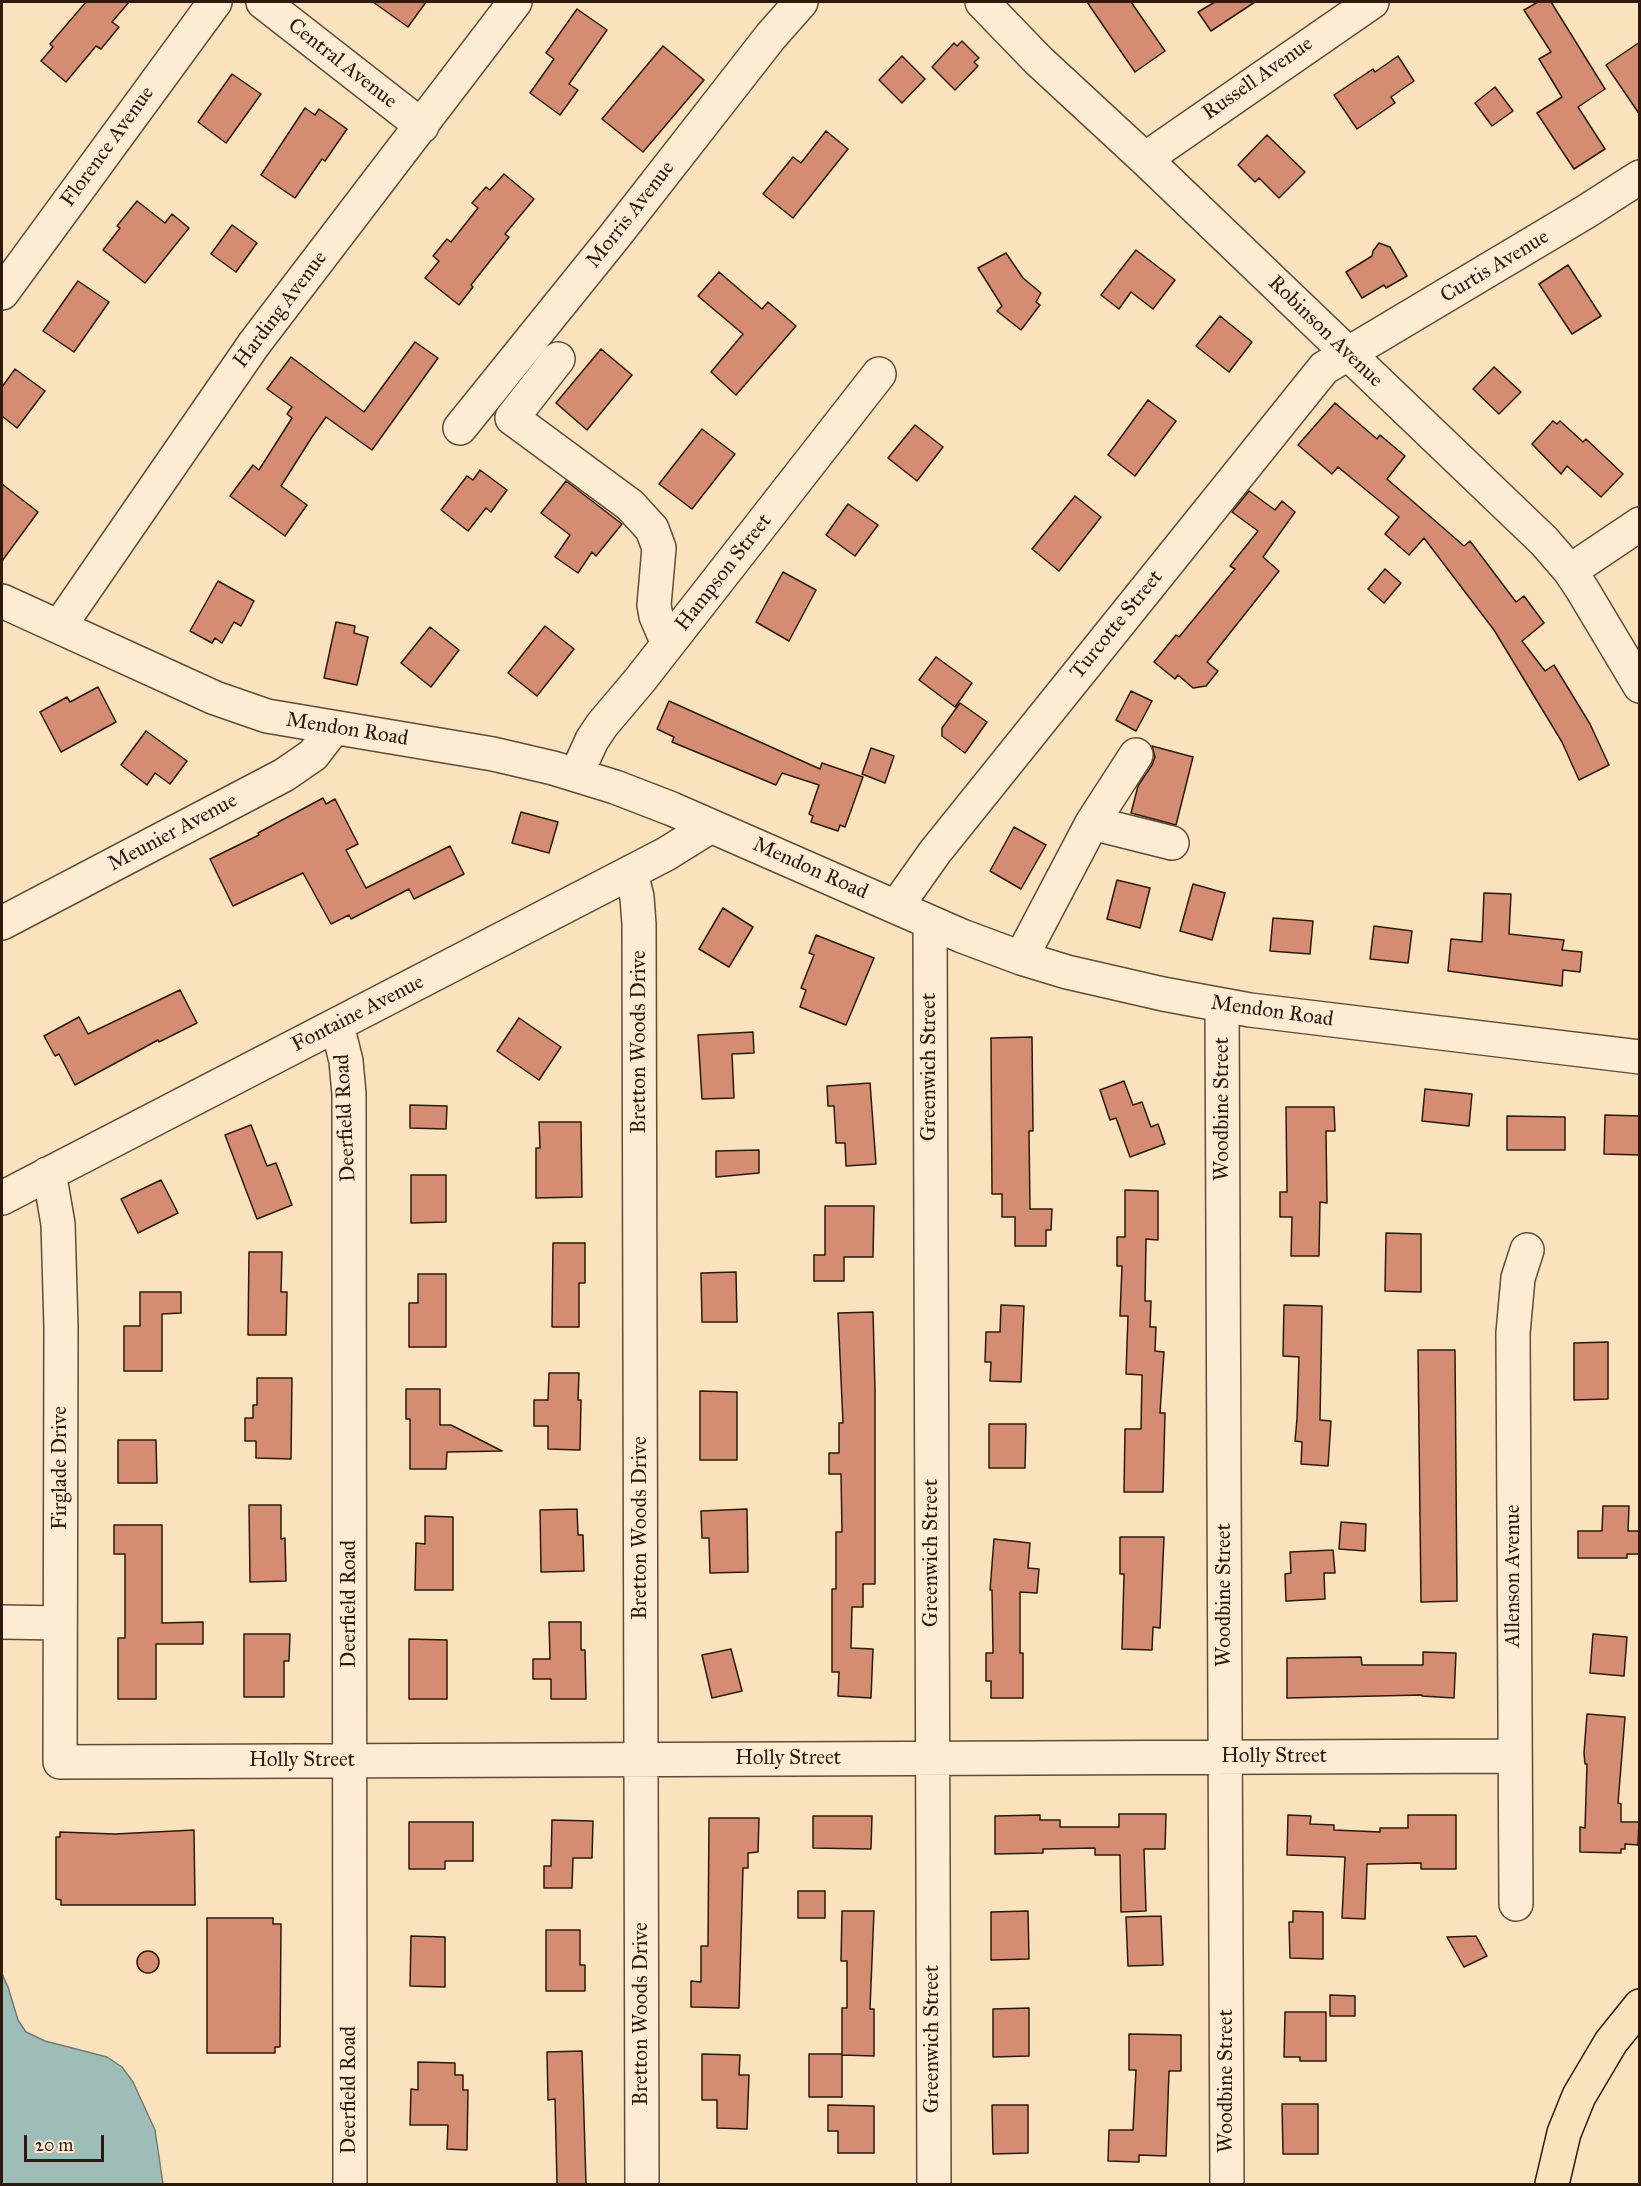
<!DOCTYPE html>
<html>
<head>
<meta charset="utf-8">
<style>
  body { margin:0 }
  #map { position:relative; width:1641px; height:2186px; overflow:hidden; background:#fae2bd; font-family:"IM FELL Great Primer",serif }
  canvas { display:block }
  .frame { position:absolute; inset:0; border:3px solid #2d1a0d; pointer-events:none }
  .scale { position:absolute; left:24px; top:2135px; width:80px; height:27px; box-sizing:border-box; border:3px solid #2d1a0d; border-top:0; padding-left:8px; font-size:18px; line-height:21px; white-space:nowrap; color:#2d1a0d; -webkit-text-stroke:4px #fcecd4; paint-order:stroke }
</style>
</head>
<body>
<div id="map">
<canvas width="1641" height="2186"></canvas>
<div class="frame"></div>
<div class="scale">20 m</div>
</div>
<script>
const g = document.querySelector('canvas').getContext('2d');
g.lineJoin = 'round';
function fillPath(path, color) { g.fillStyle = color; g.fill(path, 'evenodd'); }
const toPath = rows => new Path2D(rows.map(r => 'M' + r).join(''));
function strokePath(path, color, width, dash) { g.strokeStyle = color; g.lineWidth = width; g.lineCap = dash ? 'butt' : 'round'; g.setLineDash(dash || []); g.stroke(path); }
function drawText(font, color, halo, rows, align = 'center') {
  g.font = font + ' "IM FELL Great Primer",serif'; g.lineWidth = 4.5; g.setLineDash([]); g.textBaseline = 'middle'; g.strokeStyle = halo; g.fillStyle = color; for (const [text, x, y, turn = 0] of rows) {
    g.save(); g.translate(x, y); g.rotate((+turn || 0) * Math.PI / 180); g.textAlign = isNaN(turn) ? turn : align; if (halo) g.strokeText(text, 0, 0); g.fillText(text, 0, 0); g.restore();
  }
}
const water = toPath([
  [2,1974,8,1987,18,2020,26,2032,45,2041,107,2057,122,2067,133,2082,155,2130,163,2184,2,2184,2,1974]
]);
const building = toPath([
  [86,2,129,2,112,22,119,27,101,49,96,46,66,82,41,61,53,47,50,44,86,2],
  [373,2,426,2,408,27,373,2],
  [1087,2,1131,2,1165,51,1135,72,1087,2],
  [1215,2,1255,2,1211,31,1198,12,1215,2],
  [1538,2,1551,2,1605,89,1578,107,1605,149,1574,169,1537,113,1562,97,1539,59,1551,52,1524,10,1538,2],
  [577,9,607,30,569,84,578,90,560,115,530,93,554,59,546,53,577,9],
  [962,41,979,58,974,62,978,66,955,90,932,67,954,43,957,46,962,41],
  [1640,42,1640,115,1606,65,1640,42],
  [663,46,704,80,643,152,602,119,663,46],
  [902,56,925,79,902,103,879,80,902,56],
  [1398,56,1414,81,1391,97,1395,103,1357,129,1334,95,1373,69,1375,72,1398,56],
  [232,74,261,94,226,143,198,122,232,74],
  [1495,87,1513,111,1492,126,1475,103,1495,87],
  [305,108,315,115,319,109,347,129,325,161,322,159,295,198,261,175,305,108],
  [826,131,848,149,793,218,763,194,793,157,801,163,826,131],
  [1267,135,1305,172,1279,198,1259,178,1255,182,1238,165,1267,135],
  [504,174,534,199,505,234,509,237,471,285,473,287,459,305,425,278,439,261,433,256,447,239,451,242,478,208,472,203,486,187,490,190,504,174],
  [137,201,165,223,172,214,189,228,145,283,103,250,120,228,117,226,137,201],
  [232,225,257,243,236,272,211,254,232,225],
  [1379,243,1390,247,1407,276,1386,288,1384,285,1362,298,1346,272,1372,256,1373,251,1379,243],
  [1136,250,1175,280,1153,309,1131,292,1119,309,1101,295,1136,250],
  [1006,253,1023,278,1041,293,1036,302,1040,305,1021,330,997,311,1002,306,978,268,1006,253],
  [1568,265,1601,316,1572,334,1539,284,1568,265],
  [719,272,762,309,768,302,796,326,736,395,711,372,743,334,698,296,719,272],
  [78,281,109,302,74,352,43,331,78,281],
  [1220,316,1252,342,1229,372,1196,346,1220,316],
  [415,342,438,358,372,450,326,417,312,437,281,486,307,505,285,536,230,496,253,465,259,470,292,418,287,414,292,407,267,389,291,357,364,412,415,342],
  [601,349,632,375,587,430,556,403,601,349],
  [1494,367,1521,392,1499,414,1473,389,1494,367],
  [15,369,45,391,17,428,2,416,2,387,15,369],
  [1148,400,1176,421,1135,476,1108,455,1148,400],
  [1335,403,1377,439,1380,435,1405,456,1387,479,1464,546,1470,541,1516,602,1524,596,1544,623,1522,641,1545,671,1554,665,1590,724,1609,765,1579,780,1562,742,1494,630,1424,538,1409,555,1385,534,1399,517,1338,467,1332,474,1298,445,1335,403],
  [1553,421,1557,424,1560,421,1583,442,1586,439,1623,474,1601,497,1567,466,1561,474,1532,444,1553,421],
  [915,425,943,447,917,481,888,458,915,425],
  [702,429,735,454,692,509,659,484,702,429],
  [480,470,507,490,491,512,486,508,468,531,441,510,467,476,473,480,480,470],
  [566,481,622,524,596,556,592,552,578,573,555,557,570,535,541,513,566,481],
  [2,484,38,512,2,561,2,484],
  [1249,491,1275,510,1282,501,1295,512,1263,557,1279,571,1207,662,1218,671,1206,686,1193,688,1178,675,1175,679,1154,662,1176,635,1179,637,1235,569,1230,566,1258,531,1232,512,1249,491],
  [1075,496,1101,517,1059,571,1032,549,1075,496],
  [848,504,878,525,855,556,826,535,848,504],
  [1385,569,1401,583,1384,603,1368,589,1385,569],
  [783,572,816,590,789,641,756,622,783,572],
  [218,581,254,601,241,626,234,622,222,643,215,638,212,643,190,631,218,581],
  [336,622,355,626,354,633,368,637,357,685,324,678,336,622],
  [545,626,574,649,537,696,508,673,545,626],
  [430,627,459,650,431,687,401,663,430,627],
  [936,657,972,683,955,707,919,680,936,657],
  [98,687,116,722,61,752,40,712,67,697,70,702,98,687],
  [1131,691,1152,701,1136,731,1116,720,1131,691],
  [669,701,820,769,822,763,863,777,845,827,840,825,838,831,811,822,813,816,809,814,819,785,782,773,776,785,672,742,674,737,657,729,669,701],
  [960,703,987,722,965,753,942,736,942,728,960,703],
  [146,731,187,761,170,784,155,773,147,785,121,765,146,731],
  [1152,746,1193,757,1176,825,1131,813,1138,786,1152,765,1155,757,1152,746],
  [871,748,894,756,885,783,862,774,871,748],
  [323,798,326,804,335,799,358,844,346,850,366,888,450,846,464,874,414,899,409,889,351,919,349,915,331,924,303,873,233,906,210,859,259,835,258,833,323,798],
  [521,812,558,822,549,853,512,843,521,812],
  [1014,827,1046,845,1021,889,990,871,1014,827],
  [1117,880,1150,888,1140,928,1107,919,1117,880],
  [1193,884,1225,893,1212,940,1180,931,1193,884],
  [1484,893,1511,894,1509,934,1564,940,1562,950,1582,952,1580,972,1563,970,1562,986,1448,971,1451,939,1482,942,1484,893],
  [723,908,753,927,729,967,699,949,723,908],
  [1273,918,1313,921,1310,954,1270,951,1273,918],
  [1374,926,1412,931,1408,963,1370,959,1374,926],
  [816,935,874,958,846,1025,800,1007,806,990,801,988,814,955,809,953,816,935],
  [180,990,197,1023,159,1042,158,1040,75,1085,59,1054,55,1056,44,1036,79,1017,88,1034,180,990],
  [519,1018,561,1047,539,1080,497,1051,519,1018],
  [753,1032,754,1053,732,1054,734,1098,702,1099,698,1035,753,1032],
  [1032,1037,1033,1131,1029,1131,1030,1209,1052,1209,1051,1230,1046,1230,1046,1246,1015,1246,1015,1217,1002,1217,1002,1194,992,1194,991,1038,1032,1037],
  [1124,1081,1133,1105,1142,1102,1151,1127,1158,1124,1165,1144,1130,1157,1116,1118,1110,1120,1100,1090,1124,1081],
  [870,1083,876,1164,846,1166,845,1143,836,1143,834,1106,828,1106,827,1086,870,1083],
  [1425,1089,1472,1094,1469,1126,1422,1121,1425,1089],
  [410,1105,447,1106,446,1129,410,1128,410,1105],
  [1286,1107,1334,1107,1335,1131,1326,1131,1327,1203,1320,1202,1319,1256,1291,1256,1292,1217,1280,1217,1280,1192,1287,1192,1286,1107],
  [1605,1115,1640,1116,1640,1155,1604,1154,1605,1115],
  [1507,1116,1565,1117,1565,1150,1507,1150,1507,1116],
  [539,1122,581,1122,582,1197,536,1198,536,1148,540,1148,539,1122],
  [251,1125,267,1166,276,1163,292,1205,257,1219,225,1135,251,1125],
  [759,1150,759,1173,716,1177,716,1151,759,1150],
  [411,1175,446,1175,446,1222,411,1223,411,1175],
  [161,1180,178,1213,138,1233,121,1199,161,1180],
  [1125,1190,1158,1191,1158,1240,1146,1239,1145,1301,1151,1301,1150,1327,1156,1327,1155,1351,1164,1352,1160,1413,1165,1413,1163,1492,1124,1492,1125,1429,1141,1429,1142,1375,1126,1374,1128,1316,1120,1316,1122,1266,1117,1266,1117,1237,1125,1237,1125,1190],
  [825,1206,874,1206,873,1257,844,1257,844,1281,814,1281,814,1255,825,1255,825,1206],
  [1386,1233,1421,1234,1421,1292,1385,1291,1386,1233],
  [553,1243,585,1243,585,1283,579,1283,579,1327,552,1327,553,1243],
  [249,1252,282,1252,281,1292,287,1292,286,1335,248,1335,249,1252],
  [736,1272,737,1322,702,1322,701,1273,736,1272],
  [418,1274,446,1274,446,1347,409,1347,409,1303,418,1303,418,1274],
  [140,1292,181,1292,181,1313,162,1314,162,1371,124,1371,124,1326,140,1326,140,1292],
  [1001,1305,1024,1306,1021,1382,990,1381,991,1362,985,1362,986,1332,1000,1332,1001,1305],
  [1284,1305,1322,1306,1320,1420,1331,1421,1328,1466,1301,1464,1302,1442,1295,1441,1297,1419,1299,1357,1283,1356,1284,1305],
  [873,1312,875,1390,875,1584,863,1584,863,1607,852,1607,851,1648,873,1649,871,1698,838,1696,839,1672,832,1672,832,1589,836,1589,836,1532,842,1532,841,1474,829,1474,829,1453,839,1453,839,1423,843,1423,838,1313,873,1312],
  [1608,1342,1608,1399,1574,1400,1574,1343,1608,1342],
  [1418,1350,1455,1350,1457,1601,1421,1602,1418,1350],
  [549,1373,579,1373,578,1400,581,1400,580,1450,548,1449,548,1426,534,1426,534,1400,548,1400,549,1373],
  [257,1378,292,1378,291,1459,256,1458,256,1441,245,1441,245,1418,253,1418,253,1405,257,1405,257,1378],
  [406,1389,440,1389,440,1425,451,1425,502,1451,447,1452,446,1469,410,1469,410,1419,406,1419,406,1389],
  [700,1391,737,1392,737,1460,700,1460,700,1391],
  [989,1424,1026,1424,1025,1468,989,1468,989,1424],
  [118,1440,156,1440,157,1483,118,1483,118,1440],
  [249,1505,281,1505,281,1539,285,1538,286,1581,250,1582,249,1505],
  [1603,1506,1629,1506,1628,1531,1640,1531,1640,1554,1627,1554,1627,1558,1578,1558,1578,1531,1602,1531,1603,1506],
  [577,1509,578,1535,583,1535,584,1571,541,1572,540,1510,577,1509],
  [747,1509,748,1572,710,1573,709,1538,702,1538,701,1511,747,1509],
  [425,1516,453,1517,453,1590,415,1590,416,1543,425,1544,425,1516],
  [1341,1522,1366,1524,1365,1551,1339,1549,1341,1522],
  [114,1525,162,1525,162,1623,203,1622,203,1644,156,1644,156,1699,118,1699,118,1638,125,1638,125,1554,114,1554,114,1525],
  [1120,1537,1164,1537,1160,1628,1153,1627,1152,1650,1122,1649,1124,1574,1120,1574,1120,1537],
  [994,1539,1030,1543,1028,1568,1039,1569,1037,1593,1020,1592,1020,1653,1023,1653,1023,1698,991,1698,991,1681,986,1681,986,1653,993,1653,992,1590,990,1590,994,1539],
  [1333,1550,1335,1573,1324,1573,1325,1599,1286,1601,1285,1574,1291,1573,1290,1552,1333,1550],
  [549,1622,581,1622,581,1650,585,1650,586,1699,551,1699,551,1679,533,1679,533,1659,550,1659,549,1622],
  [244,1634,290,1634,289,1661,284,1661,284,1697,244,1697,244,1634],
  [1593,1634,1627,1637,1624,1676,1590,1673,1593,1634],
  [409,1639,447,1640,447,1699,409,1699,409,1639],
  [731,1649,742,1691,712,1698,702,1655,731,1649],
  [1423,1652,1456,1653,1454,1698,1422,1696,1422,1695,1287,1698,1287,1658,1361,1657,1362,1665,1423,1665,1423,1652],
  [1587,1714,1625,1717,1618,1803,1621,1804,1621,1822,1639,1822,1638,1845,1625,1844,1625,1849,1621,1849,1621,1853,1580,1852,1580,1827,1585,1828,1587,1764,1585,1764,1584,1753,1587,1714],
  [1119,1814,1166,1814,1165,1849,1144,1849,1146,1911,1121,1912,1120,1855,1095,1855,1095,1848,1043,1849,1043,1853,995,1854,995,1816,1040,1815,1040,1820,1060,1820,1060,1827,1119,1827,1119,1814],
  [1288,1815,1311,1816,1310,1824,1334,1825,1334,1830,1380,1832,1380,1828,1408,1828,1408,1815,1456,1815,1456,1869,1421,1869,1421,1863,1367,1864,1365,1919,1342,1918,1345,1857,1287,1855,1288,1815],
  [813,1816,872,1816,871,1849,813,1848,813,1816],
  [709,1818,759,1818,758,1852,748,1853,748,1868,743,1868,739,2008,691,2007,691,1981,701,1982,701,1946,708,1946,709,1818],
  [552,1820,593,1821,592,1858,573,1858,572,1888,544,1888,544,1866,551,1866,552,1820],
  [409,1822,473,1822,473,1861,445,1861,445,1869,409,1869,409,1822],
  [194,1830,195,1905,61,1905,61,1900,56,1899,56,1837,60,1837,60,1832,115,1834,194,1830],
  [798,1891,825,1891,825,1918,798,1918,798,1891],
  [842,1911,874,1911,870,2009,874,2009,874,2056,842,2055,842,2097,809,2097,809,2054,842,2054,842,2008,847,2008,847,1961,841,1961,842,1911],
  [1028,1911,1029,1959,991,1960,991,1912,1028,1911],
  [1293,1911,1323,1912,1323,1959,1290,1958,1289,1922,1293,1922,1293,1911],
  [1161,1916,1163,1965,1128,1966,1126,1917,1161,1916],
  [207,1918,273,1918,273,1924,281,1924,280,2047,275,2047,275,2053,207,2053,207,1918],
  [546,1930,580,1930,580,1965,585,1965,585,1991,546,1991,546,1930],
  [411,1936,445,1937,445,1987,410,1986,411,1936],
  [1476,1936,1487,1956,1464,1967,1447,1937,1476,1936],
  '137 1962a11 11 0 1 1 22 0a11 11 0 1 1-22 0Z',
  [1330,1995,1355,1996,1355,2016,1330,2016,1330,1995],
  [1029,2008,1029,2056,993,2057,993,2009,1029,2008],
  [1285,2012,1326,2012,1326,2061,1300,2061,1300,2057,1284,2057,1285,2012],
  [1129,2034,1181,2035,1181,2071,1169,2071,1166,2156,1139,2155,1139,2162,1108,2161,1109,2130,1133,2130,1136,2070,1129,2070,1129,2034],
  [582,2051,586,2184,557,2184,555,2099,548,2100,547,2052,582,2051],
  [702,2054,740,2055,739,2075,749,2075,747,2129,717,2128,717,2100,702,2100,702,2054],
  [418,2062,455,2063,455,2075,463,2075,463,2090,468,2090,467,2150,447,2149,448,2125,410,2125,411,2089,418,2090,418,2062],
  [1282,2104,1318,2104,1318,2154,1283,2154,1282,2104],
  [828,2105,874,2106,874,2153,838,2153,838,2131,828,2131,828,2105],
  [992,2105,1028,2105,1028,2153,993,2154,992,2105]
]);
const minor = toPath([
  [263,2,422,126],
  [982,2,1038,60,1145,159,1544,541,1570,571,1582,589,1640,686],
  [1145,159,1372,2],
  [2,293,215,2],
  [558,359,512,418,630,505,652,529,659,548,654,605,656,616,668,644],
  [460,428,614,237,771,36,801,2],
  [1570,571,1640,524],
  [2,601,215,698,267,716,493,754,553,768,615,787,672,809,962,936,1021,958,1067,972,1163,994,1250,1010,1640,1057],
  [59,627,254,344,515,2],
  [576,775,592,740,602,725,640,680,879,374],
  [1092,823,1172,843],
  [631,872,637,897,639,924,642,2184],
  [896,907,935,852,1324,368,1587,211,1640,177],
  [930,922,934,2184],
  [2,923,284,775,313,755,333,729],
  [1021,958,1092,823,1136,755],
  [1222,1005,1227,2184],
  [337,1025,346,1061,349,1094,350,2184],
  [47,1174,52,1189,58,1224,61,1327,60,1762,1515,1756],
  [2,1198,666,854,711,826],
  [2,1622,60,1623],
  [1516,1904,1513,1333,1518,1278,1527,1250]
]);
const highway = toPath([
  [1552,2184,1564,2133,1579,2096,1611,2042,1640,2006]
]);
const streetNames = [
  ["Central Avenue",342,64,38],
  ["Russell Avenue",1258,79,-35],
  ["Florence Avenue",108,147,-54],
  ["Morris Avenue",631,215,-52],
  ["Curtis Avenue",1495,267,-31],
  ["Harding Avenue",281,310,-53],
  ["Robinson Avenue",1325,332,44],
  ["Hampson Street",724,573,-52],
  ["Turcotte Street",1117,625,-51],
  ["Mendon Road",347,730,9],
  ["Meunier Avenue",173,833,-28],
  ["Mendon Road",810,869,24],
  ["Mendon Road",1272,1012,8],
  ["Fontaine Avenue",358,1014,-27],
  ["Bretton Woods Drive",640,1042,-90],
  ["Greenwich Street",930,1067,-90],
  ["Woodbine Street",1223,1109,-90],
  ["Deerfield Road",346,1118,-93],
  ["Firglade Drive",61,1468,-90],
  ["Bretton Woods Drive",641,1528,-90],
  ["Greenwich Street",932,1553,-90],
  ["Allenson Avenue",1514,1576,-90],
  ["Woodbine Street",1225,1595,-90],
  ["Deerfield Road",350,1604,-90],
  ["Holly Street",1274,1757],
  ["Holly Street",788,1759],
  ["Holly Street",302,1761],
  ["Bretton Woods Drive",642,2014,-90],
  ["Greenwich Street",933,2039,-90],
  ["Woodbine Street",1227,2081,-90],
  ["Deerfield Road",350,2090,-90]
];
fillPath(water, '#9fbdb8');
strokePath(water, '#717c74', 1.5);
fillPath(building, '#d48c73');
strokePath(building, '#2d1a0d', 1.5);
strokePath(minor, '#604c39', 36);
strokePath(highway, '#2d1a0d', 36);
strokePath(minor, '#fcecd4', 33);
strokePath(highway, '#fae2bd', 33);
drawText('21px', '#2d1a0d', '#fcecd4', streetNames);
</script>
</body>
</html>
